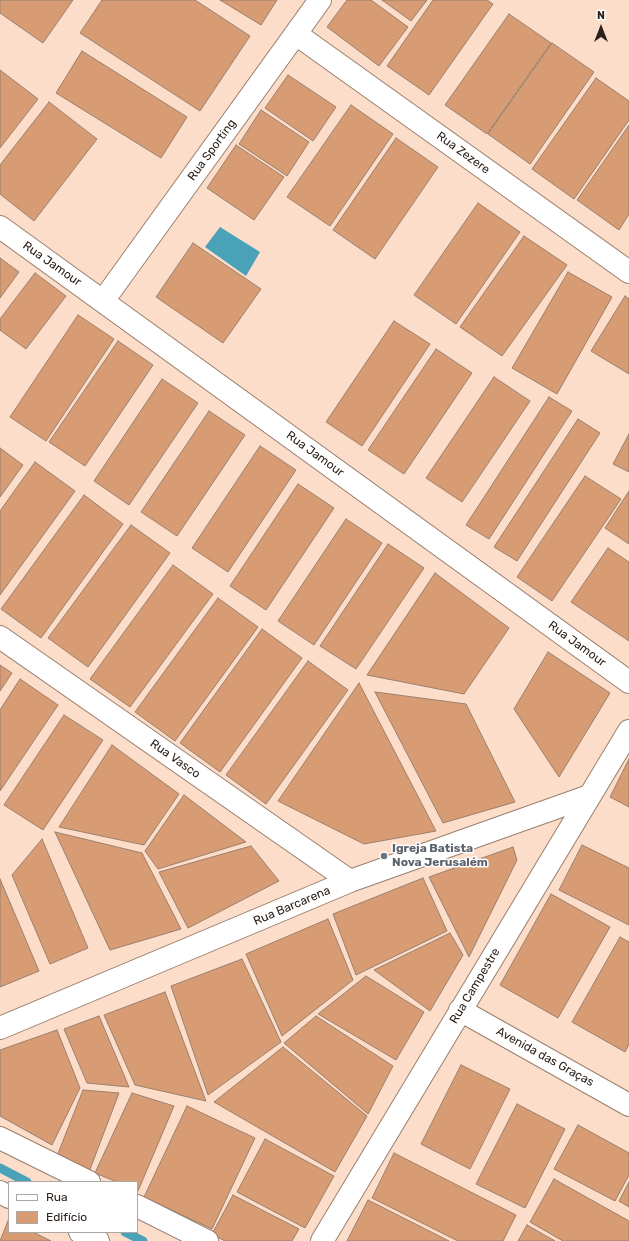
<!DOCTYPE html>
<html>
<head>
<meta charset="utf-8">
<style>
  body { margin:0 }
  #map { position:relative; width:629px; height:1241px; overflow:hidden; background:#fcddc9; font-family:Rubik,sans-serif }
  canvas { display:block }
  .legend { position:absolute; left:8px; top:1181px; width:130px; height:52px; box-sizing:border-box; background:#fff; border:1px solid #aba7a4; margin:0; padding:5px 7px; list-style:none; font-size:12px; color:#2d221b }
  .legend li { display:flex; align-items:center; gap:8px; height:20px }
  .legend b { width:20px; border:1px solid #aba7a4 }
  .north { position:absolute; left:581px; top:8px; width:40px; height:40px; -webkit-text-stroke:3px #fff; paint-order:stroke; rotate:0deg; font-size:11px; font-weight:700; line-height:16px; text-align:center; color:#2d221b }
  .north::after { content:''; display:block; margin:auto; width:14px; height:18px; background:#2d221b; clip-path:polygon(50% 0,100% 100%,50% 72%,0 100%) }
</style>
</head>
<body>
<div id="map">
<canvas width="629" height="1241"></canvas>
<ul class="legend">
<li><b style="height:5px;background:#fff"></b>Rua</li>
<li><b style="height:11px;background:#d79c74"></b>Edifício</li>
</ul>
<div class="north">N</div>
</div>
<script>
const g = document.querySelector('canvas').getContext('2d');
g.lineJoin = 'round';
function fillPath(path, color) { g.fillStyle = color; g.fill(path, 'evenodd'); }
const toPath = rows => new Path2D(rows.map(r => 'M' + r).join(''));
function strokePath(path, color, width, dash) { g.strokeStyle = color; g.lineWidth = width; g.lineCap = dash ? 'butt' : 'round'; g.setLineDash(dash || []); g.stroke(path); }
function drawText(font, color, halo, rows, align = 'center') {
  g.font = font + ' Rubik,sans-serif'; g.lineWidth = 3; g.setLineDash([]); g.textBaseline = 'middle'; g.strokeStyle = halo; g.fillStyle = color; for (const [text, x, y, turn = 0] of rows) {
    g.save(); g.translate(x, y); g.rotate((+turn || 0) * Math.PI / 180); g.textAlign = isNaN(turn) ? turn : align; if (halo) g.strokeText(text, 0, 0); g.fillText(text, 0, 0); g.restore();
  }
}
const water = toPath([
  [220,227,260,252,246,276,205,247]
]);
const stream = toPath([
  [0,1168,27,1182],
  [125,1232,143,1241]
]);
const building = toPath([
  [0,0,73,0,43,43,0,13,0,0],
  [102,0,195,0,250,36,200,111,80,33,102,0],
  [220,0,277,0,261,25,220,0],
  [347,0,371,0,408,27,379,66,327,27,347,0],
  [382,0,427,0,411,21,382,0],
  [433,0,487,0,493,4,429,95,387,66,433,0],
  [509,14,551,43,487,134,445,105,509,14],
  [552,43,594,72,530,164,488,134,552,43],
  [82,51,187,117,161,158,56,93,82,51],
  [0,70,38,99,0,148,0,70],
  [288,75,336,107,313,141,265,108,288,75],
  [596,78,629,101,629,120,574,199,532,169,596,78],
  [49,102,97,139,34,221,0,194,0,165,49,102],
  [351,105,393,134,330,226,287,197,351,105],
  [261,110,309,142,287,176,239,144,261,110],
  [629,125,629,214,619,230,577,200,629,125],
  [396,138,438,167,375,259,333,230,396,138],
  [236,145,284,177,254,220,207,188,236,145],
  [478,203,520,232,456,324,414,295,478,203],
  [524,236,567,265,502,356,460,327,524,236],
  [193,243,261,289,223,343,156,297,193,243],
  [0,258,19,272,0,298,0,258],
  [568,272,612,297,557,394,512,368,568,272],
  [35,273,66,296,26,349,0,330,0,319,35,273],
  [625,296,629,299,629,374,591,351,625,296],
  [78,315,114,339,46,441,10,417,78,315],
  [394,321,430,344,362,446,326,422,394,321],
  [118,341,153,365,85,466,49,442,118,341],
  [436,349,472,373,404,474,368,450,436,349],
  [494,377,530,401,462,502,426,478,494,377],
  [162,379,198,403,129,505,94,481,162,379],
  [549,397,572,411,489,539,466,525,549,397],
  [209,411,245,435,177,536,141,512,209,411],
  [578,419,600,433,517,561,494,547,578,419],
  [629,434,629,472,613,464,629,434],
  [260,446,296,470,228,572,192,548,260,446],
  [0,448,23,465,0,497,0,448],
  [35,462,75,491,0,595,0,511,35,462],
  [585,476,621,499,552,601,517,577,585,476],
  [298,484,334,508,266,610,230,586,298,484],
  [629,491,629,544,605,528,629,491],
  [84,495,123,524,41,638,1,609,84,495],
  [346,519,382,543,314,645,278,621,346,519],
  [131,525,170,553,88,667,48,638,131,525],
  [388,544,424,568,356,669,320,646,388,544],
  [608,548,629,562,629,641,571,602,608,548],
  [173,565,213,594,130,707,90,679,173,565],
  [435,573,509,628,464,694,367,675,435,573],
  [218,598,258,627,175,741,135,712,218,598],
  [262,629,302,658,220,772,180,743,262,629],
  [548,652,610,693,559,777,514,709,548,652],
  [308,661,348,690,266,804,226,775,308,661],
  [0,665,12,673,0,691,0,665],
  [20,679,58,705,0,791,0,710,20,679],
  [359,683,436,831,364,844,278,801,359,683],
  [375,692,466,704,515,802,443,823,375,692],
  [64,715,103,740,43,830,4,805,64,715],
  [112,745,179,794,144,845,59,827,112,745],
  [629,759,629,807,610,797,629,759],
  [184,795,246,842,158,869,145,851,184,795],
  [55,832,142,853,181,929,110,950,55,832],
  [42,839,88,948,50,964,12,875,42,839],
  [582,845,629,868,629,925,559,890,582,845],
  [251,846,279,881,188,928,159,872,251,846],
  [513,847,517,860,469,957,429,877,513,847],
  [423,878,447,931,356,975,333,914,423,878],
  [0,879,39,971,0,987,0,879],
  [551,894,610,927,558,1018,500,985,551,894],
  [328,919,353,980,282,1036,246,954,328,919],
  [450,933,463,955,430,1011,374,970,450,933],
  [620,937,629,942,629,1044,625,1052,572,1022,620,937],
  [242,959,281,1042,208,1095,171,986,242,959],
  [366,976,424,1012,396,1060,318,1014,366,976],
  [165,992,206,1101,135,1085,104,1015,165,992],
  [99,1016,129,1087,87,1083,64,1029,99,1016],
  [316,1016,393,1066,368,1114,284,1043,316,1016],
  [57,1030,80,1088,52,1145,0,1116,0,1050,57,1030],
  [283,1047,367,1116,335,1172,214,1102,283,1047],
  [461,1065,510,1089,470,1169,421,1144,461,1065],
  [83,1090,119,1093,89,1172,57,1156,83,1090],
  [132,1093,174,1106,138,1191,137,1190,137,1182,117,1182,95,1173,132,1093],
  [517,1104,565,1129,525,1208,476,1184,517,1104],
  [187,1106,255,1138,212,1229,144,1197,187,1106],
  [578,1125,629,1153,629,1175,615,1201,554,1169,578,1125],
  [265,1139,334,1176,305,1228,237,1192,265,1139],
  [394,1153,516,1215,503,1241,458,1241,372,1198,394,1153],
  [554,1179,629,1221,629,1241,563,1241,530,1222,554,1179],
  [629,1182,629,1207,619,1201,629,1182],
  [233,1195,299,1229,292,1241,225,1241,212,1234,233,1195],
  [368,1200,449,1241,347,1241,368,1200],
  [8,1221,9,1232,33,1232,51,1241,0,1241,8,1221],
  [527,1225,555,1241,518,1241,527,1225]
]);
const minor = toPath([
  [296,34,629,272],
  [0,227,629,682],
  [103,301,320,0],
  [0,637,350,881],
  [460,1010,629,1105],
  [0,1028,350,881,589,796],
  [0,1138,89,1182],
  [0,1192,9,1197],
  [137,1206,207,1241],
  [80,1232,98,1241],
  [322,1241,629,731]
]);
const markers = [
  [384,856,4,"#6b7280"]
];
const streetNames = [
  ["Rua Sporting",212,150,-54],
  ["Rua Zezere",463,153,36],
  ["Rua Jamour",52,264,35],
  ["Rua Jamour",315,454,36],
  ["Rua Jamour",577,644,36],
  ["Rua Vasco",175,759,35],
  ["Rua Barcarena",292,906,-23],
  ["Rua Campestre",475,986,-59],
  ["Avenida das Graças",545,1057,29]
];
const worshipNames = [
  ["Igreja Batista",392,849],
  ["Nova Jerusalém",392,863]
];
fillPath(water, '#49a2b7');
strokePath(stream, '#49a2b7', 9);
fillPath(building, '#d79c74');
strokePath(building, '#9a7f6d', 1);
strokePath(minor, '#9a7f6d', 24);
strokePath(minor, '#fff', 22);
for (const [x, y, r, color] of markers) { const dot = new Path2D(); dot.arc(x, y, r, 0, 2 * Math.PI); g.fillStyle = color; g.fill(dot); strokePath(dot, '#fff', 1.5); }
drawText('12px', '#2d221b', '#fff', streetNames);
drawText('bold 12px', '#5b616d', '#fff', worshipNames, 'left');
</script>
</body>
</html>
